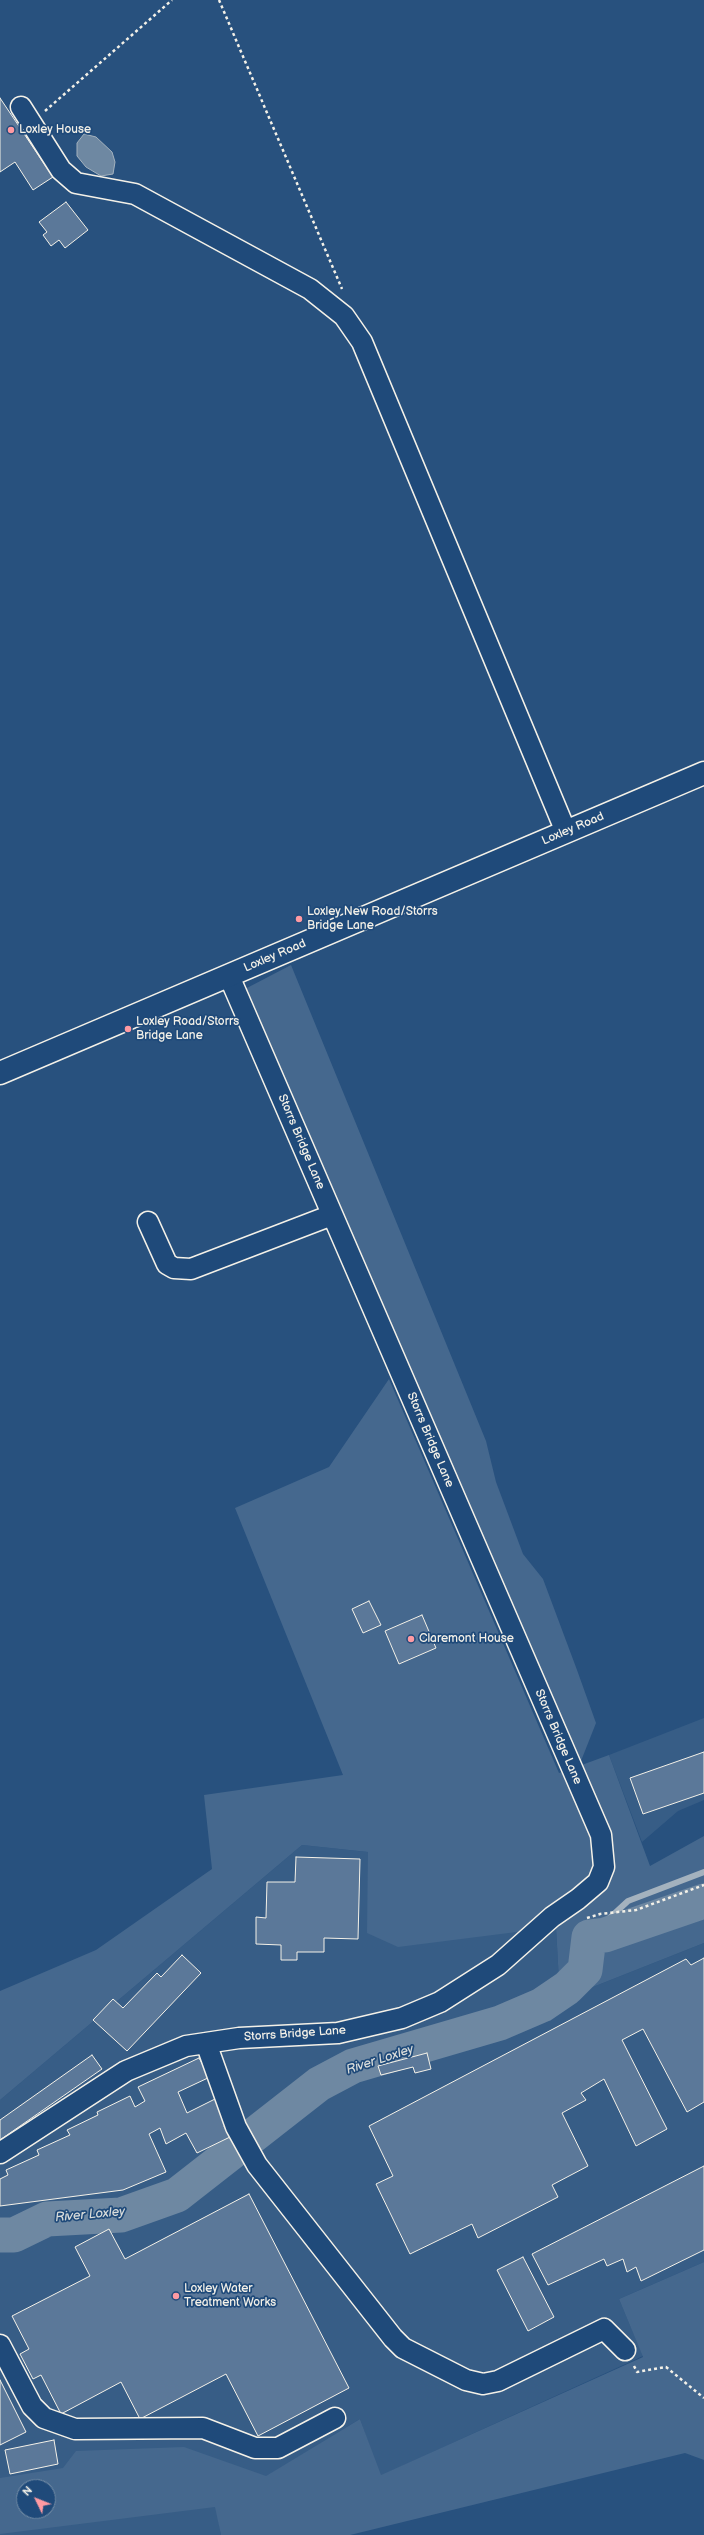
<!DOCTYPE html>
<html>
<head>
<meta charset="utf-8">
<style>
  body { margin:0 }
  #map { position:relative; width:704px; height:2535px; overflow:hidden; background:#28517e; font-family:"Balsamiq Sans",sans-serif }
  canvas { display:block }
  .north { position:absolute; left:16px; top:2479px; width:40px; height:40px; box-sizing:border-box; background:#1f4a7a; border:1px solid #748da6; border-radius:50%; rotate:313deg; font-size:11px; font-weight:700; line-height:16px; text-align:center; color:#f4f1e8 }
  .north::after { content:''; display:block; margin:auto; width:14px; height:18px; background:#ff9aa2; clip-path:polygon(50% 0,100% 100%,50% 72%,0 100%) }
</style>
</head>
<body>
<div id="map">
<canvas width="704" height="2535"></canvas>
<div class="north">N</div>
</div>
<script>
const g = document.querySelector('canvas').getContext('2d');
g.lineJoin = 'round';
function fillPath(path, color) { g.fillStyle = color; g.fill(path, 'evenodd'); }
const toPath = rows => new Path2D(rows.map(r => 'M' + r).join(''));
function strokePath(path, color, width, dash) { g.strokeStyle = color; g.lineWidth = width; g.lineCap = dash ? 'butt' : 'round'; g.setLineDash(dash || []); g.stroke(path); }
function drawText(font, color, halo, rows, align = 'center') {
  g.font = font + ' "Balsamiq Sans",sans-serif'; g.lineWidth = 3.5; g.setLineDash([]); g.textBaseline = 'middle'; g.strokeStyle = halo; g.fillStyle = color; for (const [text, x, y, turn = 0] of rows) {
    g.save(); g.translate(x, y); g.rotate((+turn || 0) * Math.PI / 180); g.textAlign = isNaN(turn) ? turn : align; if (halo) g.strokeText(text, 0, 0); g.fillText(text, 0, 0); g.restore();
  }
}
const built = toPath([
  [704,1718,704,1800,678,1811,642,1842,609,1755],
  [302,1845,368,1852,556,1927,560,2000,704,1943,704,2262,619,2299,643,2356,380,2476,360,2419,216,2507,221,2535,0,2535,0,2100],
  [24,2487,48,2487,48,2511,24,2511]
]);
const green = toPath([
  [291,965,486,1441,496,1482,523,1554,543,1579,577,1670,596,1723,579,1766,609,1755,650,1866,704,1836,704,1943,560,2000,556,1927,398,1947,367,1933,368,1852,302,1845,0,2100,0,1991,96,1950,212,1869,204,1795,343,1775,235,1508,329,1467,389,1379,559,1773,579,1767,245,989],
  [704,2262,704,2460,685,2453,350,2535,221,2535,215,2507,0,2534,0,2478,63,2468,76,2451,184,2447,266,2476,360,2419,381,2475,643,2357,619,2299],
  [24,2487,48,2487,48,2511,24,2511]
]);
const water = toPath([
  [84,134,96,137,112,152,115,162,113,174,101,176,86,167,77,156,77,143,84,134]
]);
const stream = toPath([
  [589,1937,628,1901,704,1872]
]);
const river = toPath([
  [0,2235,14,2235,47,2219,121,2215,177,2195,319,2084,353,2066,500,2023,542,2005,567,1988,585,1970,589,1937,605,1935,704,1901]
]);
const building = toPath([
  [0,98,53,177,33,190,15,162,0,172,0,98],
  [66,202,88,230,65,248,59,240,51,246,43,235,47,232,39,222,66,202],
  [369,1601,381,1625,363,1633,352,1609,369,1601],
  [422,1615,436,1648,399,1664,385,1631,422,1615],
  [704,1752,704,1793,643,1814,630,1778,704,1752],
  [296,1857,360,1859,358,1939,324,1938,324,1952,297,1952,297,1960,281,1960,281,1945,256,1944,256,1917,266,1918,267,1882,295,1882,296,1857],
  [182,1955,201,1973,127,2051,93,2020,113,1999,123,2008,157,1973,161,1977,182,1955],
  [704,1958,704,2102,687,2112,643,2029,622,2040,667,2129,636,2146,604,2079,581,2093,586,2100,562,2113,588,2166,552,2185,558,2197,478,2238,472,2224,410,2254,376,2184,393,2176,369,2126,686,1959,691,1965,704,1958],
  [427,2053,431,2069,415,2073,413,2067,381,2075,378,2066,427,2053],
  [92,2055,102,2069,0,2140,0,2120,92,2055],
  [199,2058,210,2077,178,2092,187,2113,217,2098,229,2124,224,2126,230,2137,197,2153,186,2133,166,2144,160,2128,149,2134,166,2172,123,2190,0,2206,0,2179,8,2175,6,2170,39,2155,37,2150,70,2135,67,2130,98,2115,97,2112,130,2096,135,2107,145,2101,138,2087,199,2058],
  [704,2166,704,2250,641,2281,636,2267,627,2272,623,2259,607,2266,604,2259,548,2285,532,2254,704,2166],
  [249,2194,349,2388,258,2436,226,2374,140,2419,121,2382,61,2414,41,2375,33,2379,20,2354,29,2349,12,2316,90,2276,75,2247,109,2229,125,2259,249,2194],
  [523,2257,554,2317,528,2331,497,2270,523,2257],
  [0,2380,26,2432,0,2445,0,2380],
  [54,2440,58,2464,10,2474,5,2450,54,2440]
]);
const path = toPath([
  [219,0,342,289],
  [45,111,172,0],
  [587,1918,600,1914,636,1910,704,1885],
  [634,2366,637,2372,666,2367,704,2398]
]);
const minor = toPath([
  [21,107,61,170,76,183,135,194,310,289,344,316,362,342,566,832],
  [148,1222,167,1264,174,1268,191,1269,332,1215],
  [206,2043,236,2127,257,2165,393,2338,403,2348,466,2380,483,2384,498,2381,604,2329,625,2350],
  [0,2153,126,2071,186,2046,239,2038,338,2033,402,2018,440,2002,498,1965,552,1917,578,1899,598,1882,604,1867,601,1835,229,976],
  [0,2345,32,2406,44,2418,75,2429,203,2428,255,2448,278,2448,335,2418]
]);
const major = toPath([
  [0,1073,704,773]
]);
const markers = [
  [11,130,4,"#ff9aa2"],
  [299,919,4,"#ff9aa2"],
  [128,1029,4,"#ff9aa2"],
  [411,1639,4,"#ff9aa2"],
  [176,2296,4,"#ff9aa2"]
];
const poiNames = [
  ["Loxley House",19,130],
  ["Loxley New Road/Storrs",307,912],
  ["Bridge Lane",307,926],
  ["Loxley Road/Storrs",136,1022],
  ["Bridge Lane",136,1036],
  ["Claremont House",419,1639],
  ["Loxley Water",184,2289],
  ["Treatment Works",184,2303]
];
const streetNames = [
  ["Loxley Road",573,829,-23],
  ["Loxley Road",275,956,-23],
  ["Storrs Bridge Lane",301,1142,67],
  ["Storrs Bridge Lane",430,1440,67],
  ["Storrs Bridge Lane",558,1737,67],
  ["Storrs Bridge Lane",295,2034,-4]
];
const waterNames = [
  ["River Loxley",380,2060,-18],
  ["River Loxley",90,2215,-5]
];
fillPath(built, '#375d86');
fillPath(green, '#45688e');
fillPath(water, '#6e88a2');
strokePath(water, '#a4b2be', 1);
strokePath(stream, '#a4b2be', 6);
strokePath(river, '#6e88a2', 35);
fillPath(building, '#5b7899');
strokePath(building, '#f4f1e8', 1);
strokePath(minor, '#f4f1e8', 23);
strokePath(major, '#f4f1e8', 25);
strokePath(path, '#f4f1e8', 2.5, [3, 3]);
strokePath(minor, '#1f4a7a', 20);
strokePath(major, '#1f4a7a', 22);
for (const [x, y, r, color] of markers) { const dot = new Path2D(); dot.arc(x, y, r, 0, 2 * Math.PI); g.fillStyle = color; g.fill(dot); strokePath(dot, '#1f4a7a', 1.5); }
drawText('12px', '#f4f1e8', '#1f4a7a', poiNames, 'left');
drawText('12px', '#f4f1e8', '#1f4a7a', streetNames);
drawText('italic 13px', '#d9dcda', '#1f4a7a', waterNames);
</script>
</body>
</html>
